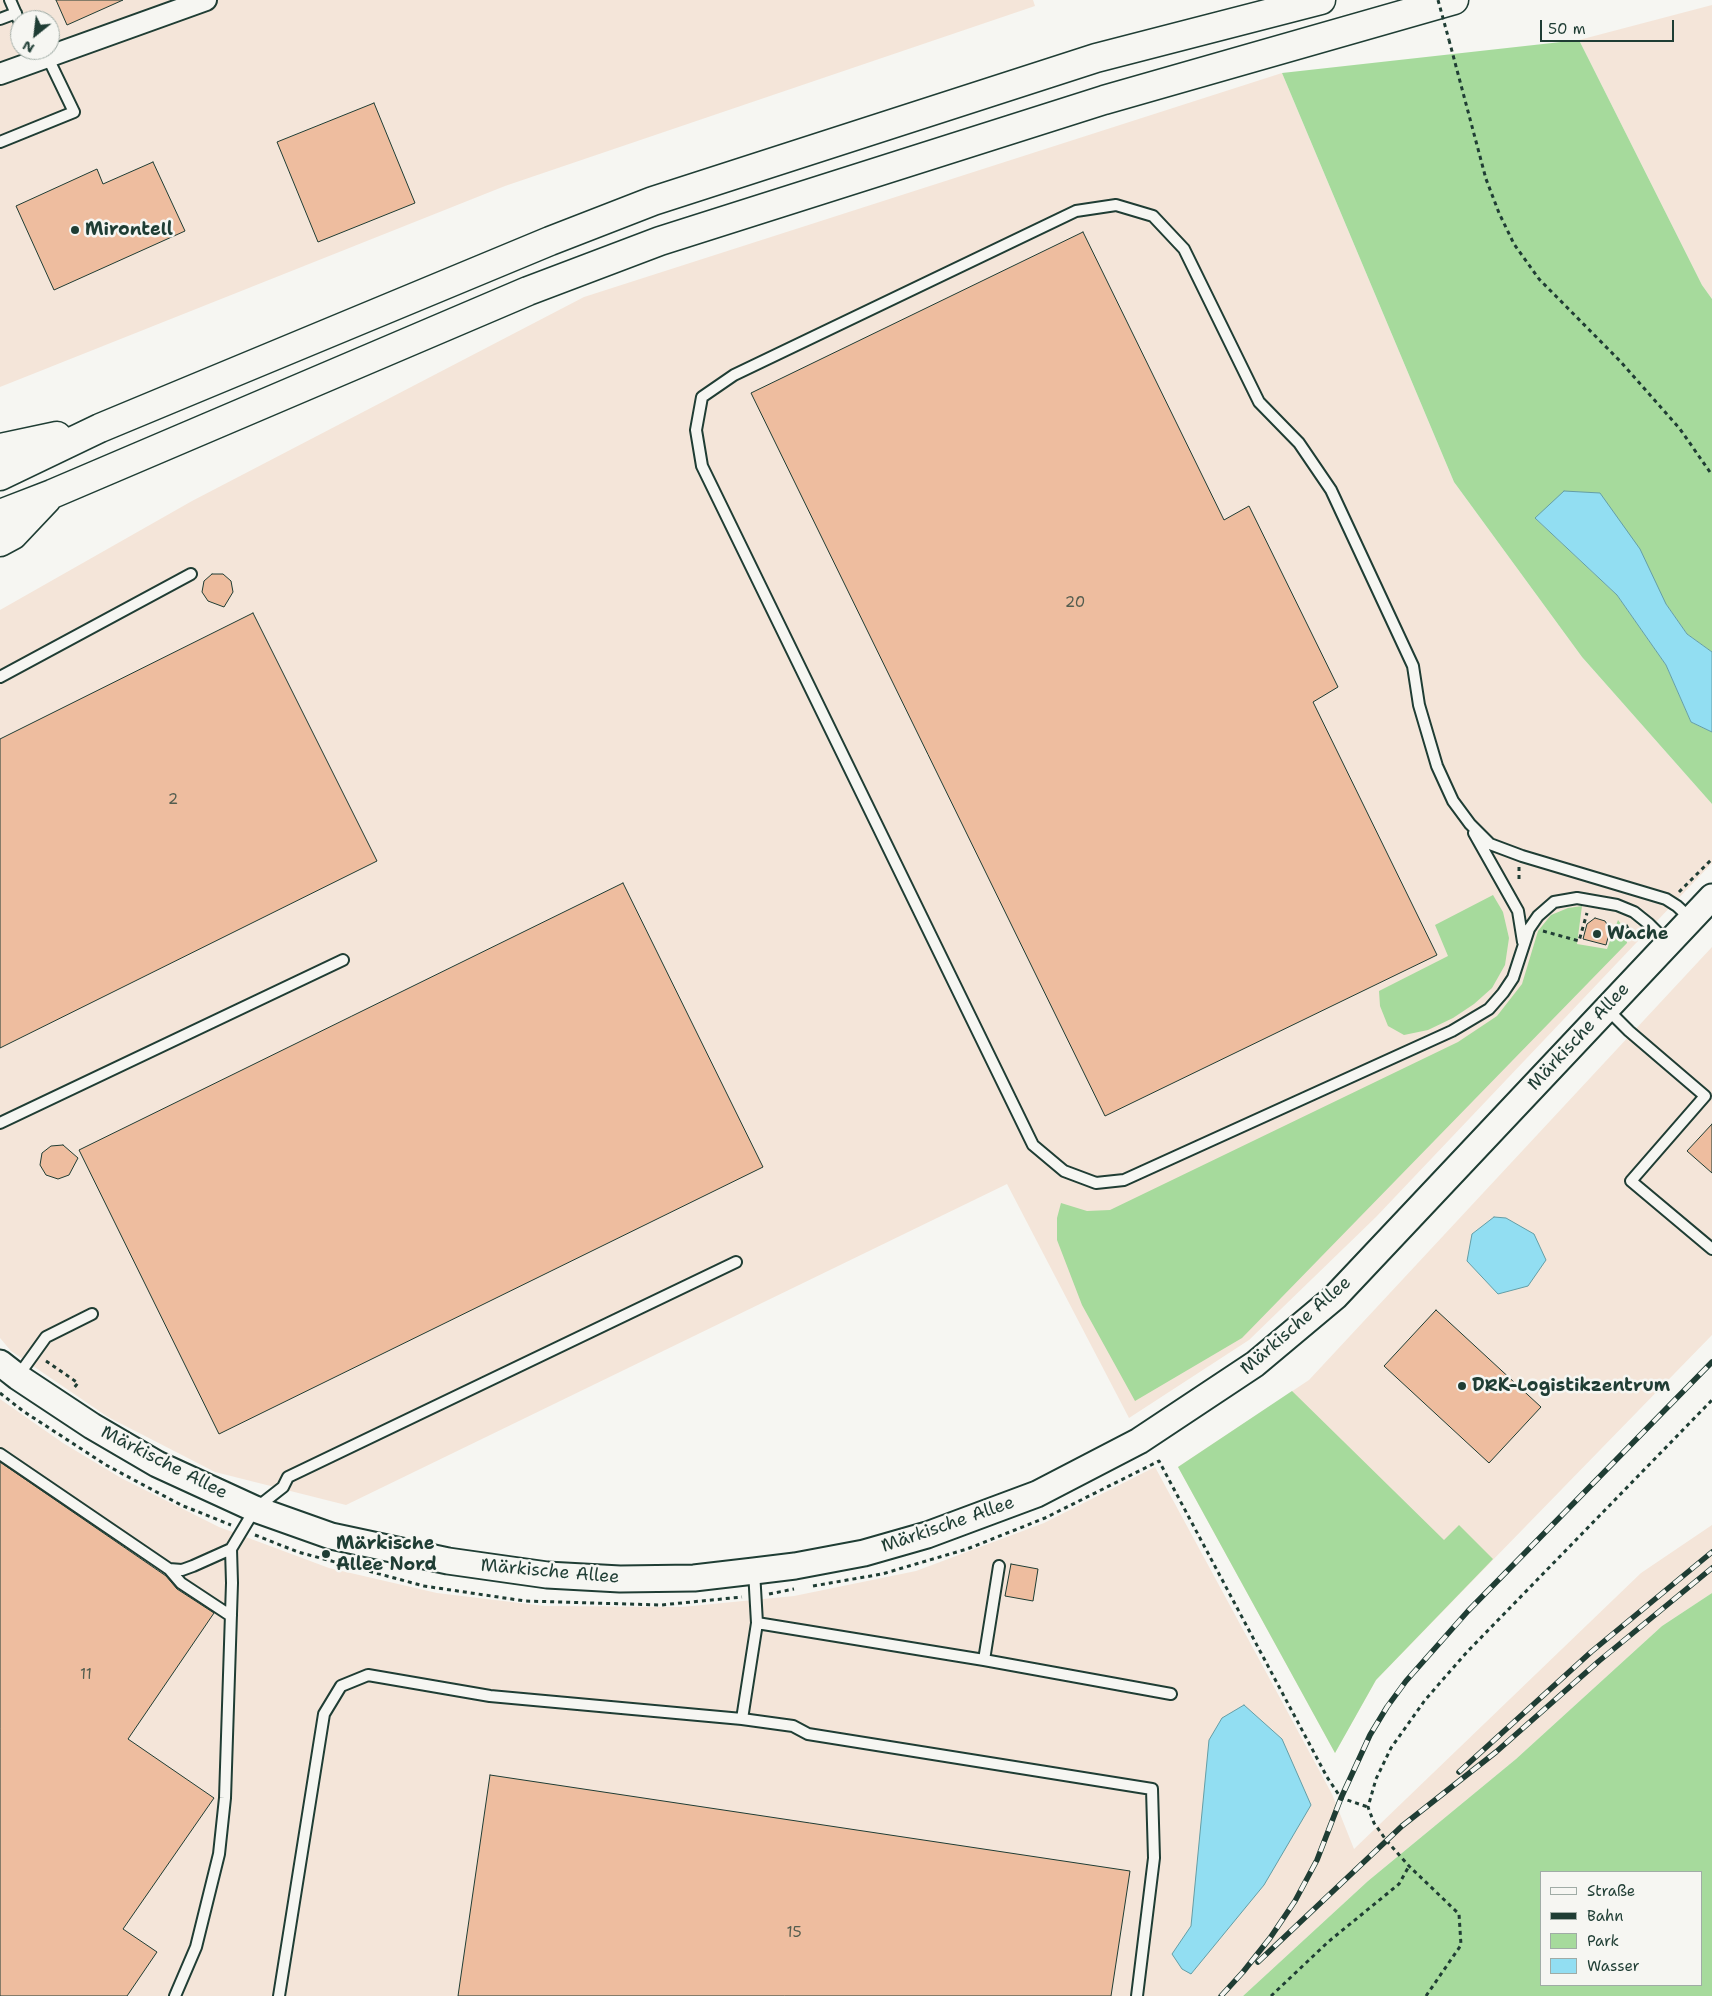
<!DOCTYPE html>
<html>
<head>
<meta charset="utf-8">
<style>
  body { margin:0 }
  #map { position:relative; width:1712px; height:1996px; overflow:hidden; background:#f6f6f2; font-family:"Shantell Sans",sans-serif }
  canvas { display:block }
  .legend { position:absolute; left:1540px; top:1871px; width:162px; height:115px; box-sizing:border-box; background:#f6f6f2; border:1px solid #a0aca6; margin:0; padding:6px 9px; list-style:none; font-size:15px; color:#1f3d34 }
  .legend li { display:flex; align-items:center; gap:10px; height:25px }
  .legend b { width:25px; border:1px solid #a0aca6 }
  .north { position:absolute; left:10px; top:10px; width:50px; height:50px; box-sizing:border-box; background:#f6f6f2; border:1px solid #a0aca6; border-radius:50%; rotate:209deg; font-size:14px; font-weight:700; line-height:20px; text-align:center; color:#1f3d34 }
  .north::after { content:''; display:block; margin:auto; width:18px; height:22px; background:#1f3d34; clip-path:polygon(50% 0,100% 100%,50% 72%,0 100%) }
  .scale { position:absolute; left:1540px; top:20px; width:134px; height:22px; box-sizing:border-box; border:2px solid #1f3d34; border-top:0; padding-left:6px; font-size:15px; line-height:18px; white-space:nowrap; color:#1f3d34; -webkit-text-stroke:4px #f6f6f2; paint-order:stroke }
</style>
</head>
<body>
<div id="map">
<canvas width="1712" height="1996"></canvas>
<ul class="legend">
<li><b style="height:6px;background:#f6f6f2"></b>Straße</li>
<li><b style="height:6px;background:#1f3d34"></b>Bahn</li>
<li><b style="height:14px;background:#a6da9c"></b>Park</li>
<li><b style="height:14px;background:#92def2"></b>Wasser</li>
</ul>
<div class="north">N</div>
<div class="scale">50 m</div>
</div>
<script>
const g = document.querySelector('canvas').getContext('2d');
g.lineJoin = 'round';
function fillPath(path, color) { g.fillStyle = color; g.fill(path, 'evenodd'); }
const toPath = rows => new Path2D(rows.map(r => 'M' + r).join(''));
function strokePath(path, color, width, dash) { g.strokeStyle = color; g.lineWidth = width; g.lineCap = dash ? 'butt' : 'round'; g.setLineDash(dash || []); g.stroke(path); }
function drawText(font, color, halo, rows, align = 'center') {
  g.font = font + ' "Shantell Sans",sans-serif'; g.lineWidth = 5; g.setLineDash([]); g.textBaseline = 'middle'; g.strokeStyle = halo; g.fillStyle = color; for (const [text, x, y, turn = 0] of rows) {
    g.save(); g.translate(x, y); g.rotate((+turn || 0) * Math.PI / 180); g.textAlign = isNaN(turn) ? turn : align; if (halo) g.strokeText(text, 0, 0); g.fillText(text, 0, 0); g.restore();
  }
}
const built = toPath([
  [0,0,1033,0,1035,6,505,186,0,387],
  [20,20,50,20,50,50,20,50],
  [1712,5,1712,299,1702,285,1579,40],
  [1282,73,1454,482,1582,657,1712,804,1712,863,1376,1217,1249,1340,1129,1418,1007,1184,346,1505,215,1472,108,1417,11,1351,0,1338,0,610,192,501,584,297],
  [1712,947,1712,1335,1376,1680,1335,1753,1178,1467,1309,1380],
  [0,1399,63,1443,121,1478,219,1527,329,1568,437,1593,545,1606,682,1607,794,1596,916,1571,1044,1523,1155,1467,1332,1794,1354,1849,1641,1573,1712,1525,1712,1593,1662,1626,1516,1759,1368,1881,1243,1996,0,1996]
]);
const green = toPath([
  [1579,40,1702,285,1712,299,1712,652,1687,634,1666,604,1535,518,1617,595,1666,665,1691,722,1712,732,1712,804,1582,657,1454,482,1282,73],
  [1493,895,1503,912,1509,938,1505,965,1492,988,1474,1004,1453,1018,1428,1030,1404,1035,1388,1026,1380,1006,1379,991,1448,956,1435,925],
  [1582,906,1577,944,1607,949,1618,920,1626,930,1627,943,1242,1338,1135,1401,1082,1305,1057,1240,1057,1218,1061,1203,1087,1211,1110,1210,1458,1042,1497,1016,1522,984,1538,931,1551,915,1568,908],
  [1292,1391,1444,1540,1459,1525,1493,1559,1376,1680,1335,1753,1178,1467],
  [1712,1593,1712,1996,1243,1996,1368,1881,1516,1759,1662,1626],
  [1541,1872,1701,1872,1701,1985,1541,1985]
]);
const water = toPath([
  [1564,491,1600,493,1640,549,1666,604,1687,634,1712,652,1712,732,1691,722,1666,665,1617,595,1535,518,1564,491],
  [1494,1217,1506,1218,1534,1234,1546,1260,1528,1286,1498,1294,1467,1261,1472,1234,1494,1217],
  [1244,1705,1282,1739,1311,1805,1264,1885,1191,1974,1182,1969,1172,1954,1191,1926,1209,1740,1222,1718,1244,1705]
]);
const building = toPath([
  [56,0,123,0,67,25,56,0],
  [374,103,415,203,318,242,277,142,374,103],
  [153,162,185,231,54,290,16,206,97,169,103,184,153,162],
  [1083,232,1224,520,1249,506,1338,687,1313,702,1437,955,1105,1116,751,393,1083,232],
  [212,574,223,574,231,581,233,592,224,607,208,601,202,592,204,581,212,574],
  [253,613,377,861,0,1048,0,739,253,613],
  [623,883,763,1167,219,1434,79,1150,623,883],
  [1595,918,1605,921,1608,926,1610,930,1606,945,1583,939,1587,924,1595,918],
  [1712,1124,1712,1173,1687,1151,1712,1124],
  [63,1145,78,1158,69,1175,58,1179,46,1175,40,1165,42,1153,51,1146,63,1145],
  [1436,1310,1541,1407,1489,1463,1384,1366,1436,1310],
  [0,1462,166,1576,177,1589,214,1613,128,1739,214,1798,123,1929,157,1952,127,1996,0,1996,0,1462],
  [1011,1564,1038,1569,1033,1601,1005,1596,1011,1564],
  [490,1775,1130,1871,1111,1996,458,1996,490,1775]
]);
const path = toPath([
  [1449,40,1486,179,1499,213,1514,244,1539,279,1620,361,1680,429,1712,475],
  [1519,867,1519,883],
  [1679,892,1712,859],
  [1626,925,1632,936,1638,931],
  [1543,931,1579,941,1587,913],
  [46,1361,78,1383,73,1389],
  [0,1393,23,1411,106,1465,181,1505,231,1525],
  [255,1535,298,1552,424,1586,525,1601,661,1605,742,1597],
  [813,1586,882,1574,967,1549,1045,1518,1159,1461,1327,1777,1341,1798,1368,1807],
  [769,1594,794,1589],
  [1271,1996,1328,1942,1399,1884,1409,1866],
  [1426,1996,1461,1945,1459,1914,1409,1866,1386,1840,1374,1823,1368,1807,1376,1779,1391,1748,1425,1700,1467,1652,1712,1400]
]);
const service = toPath([
  [10,0,20,23],
  [0,19,16,13],
  [0,142,74,112,47,56],
  [0,677,191,574],
  [1474,833,1518,911,1523,942],
  [1668,943,1649,924,1634,912,1617,905,1577,898,1554,902,1538,916,1529,929,1513,978,1503,993,1489,1009,1452,1031,1124,1180,1096,1183,1064,1171,1033,1145,702,466,696,430,702,397,734,375,1076,211,1116,205,1153,216,1184,249,1259,402,1299,443,1331,490,1413,666,1419,705,1437,766,1453,801,1470,824,1490,844,1522,856,1666,899,1677,906,1691,919],
  [1607,1009,1629,1031,1705,1096,1631,1181,1712,1249],
  [0,1123,343,960],
  [18,1376,46,1337,92,1314],
  [0,1454,169,1569,182,1570,193,1566,231,1549],
  [169,1569,181,1583,231,1616],
  [754,1571,757,1623,984,1660,1171,1694],
  [984,1660,999,1566],
  [742,1719,793,1726,808,1734,1152,1789,1154,1858,1137,1996],
  [175,1996,196,1947,219,1854,225,1798,232,1583,231,1549,255,1509,283,1487,288,1477,736,1262],
  [279,1996,324,1714,341,1686,368,1675,490,1696,742,1719,757,1623]
]);
const minor = toPath([
  [0,74,206,0]
]);
const tertiary = toPath([
  [0,1363,18,1377,92,1426,157,1464,255,1509,331,1536,448,1561,547,1575,620,1579,694,1578,754,1571,795,1566,864,1553,927,1535,1037,1494,1139,1441,1255,1364,1335,1297,1712,897]
]);
const trunk = toPath([
  [0,448,57,436],
  [0,476,100,428,550,241,653,201,1096,58,1321,0],
  [0,514,52,494,528,291,660,241,1104,100,1454,0],
  [0,542,13,535,47,499]
]);
const rail = toPath([
  [1459,1772,1591,1652,1712,1552],
  [1258,1962,1402,1826,1496,1752,1599,1661,1712,1568],
  [1221,1996,1243,1972,1270,1938,1295,1901,1317,1860,1341,1798,1370,1735,1387,1707,1406,1681,1468,1611,1712,1362]
]);
const pathBridge = toPath([
  [1438,0,1449,40]
]);
const markers = [
  [75,230,5,"#1f3d34"],
  [1597,934,5,"#1f3d34"],
  [1462,1386,5,"#1f3d34"],
  [326,1554,5,"#1f3d34"]
];
const numberNames = [
  ["20",1075,603],
  ["2",173,800],
  ["11",86,1675],
  ["15",794,1933]
];
const poiNames = [
  ["Mirontell",85,230],
  ["Wache",1607,934],
  ["DRK-Logistikzentrum",1472,1386],
  ["Märkische",336,1544],
  ["Allee Nord",336,1565]
];
const streetNames = [
  ["Märkische Allee",1579,1037,-47],
  ["Märkische Allee",1296,1326,-41],
  ["Märkische Allee",164,1463,27],
  ["Märkische Allee",948,1525,-19],
  ["Märkische Allee",550,1572,5]
];
fillPath(built, '#f4e5d9');
fillPath(green, '#a6da9c');
fillPath(water, '#92def2');
strokePath(water, '#649ea6', 1);
fillPath(building, '#eebd9f');
strokePath(building, '#1f3d34', 1);
strokePath(service, '#1f3d34', 14);
strokePath(minor, '#1f3d34', 24);
strokePath(tertiary, '#1f3d34', 29);
strokePath(trunk, '#1f3d34', 31);
strokePath(path, '#1f3d34', 3, [4, 4]);
strokePath(service, '#f6f6f2', 10);
strokePath(minor, '#f6f6f2', 20);
strokePath(tertiary, '#f6f6f2', 25);
strokePath(trunk, '#f6f6f2', 28);
strokePath(rail, '#1f3d34', 5.5);
strokePath(rail, '#f6f6f2', 4, [11]);
strokePath(pathBridge, '#1f3d34', 3, [4, 4]);
for (const [x, y, r, color] of markers) { const dot = new Path2D(); dot.arc(x, y, r, 0, 2 * Math.PI); g.fillStyle = color; g.fill(dot); strokePath(dot, '#f6f6f2', 2); }
drawText('15px', '#535d4f', null, numberNames);
drawText('bold 18px', '#1f3d34', '#f6f6f2', poiNames, 'left');
drawText('18px', '#1f3d34', '#f6f6f2', streetNames);
</script>
</body>
</html>
